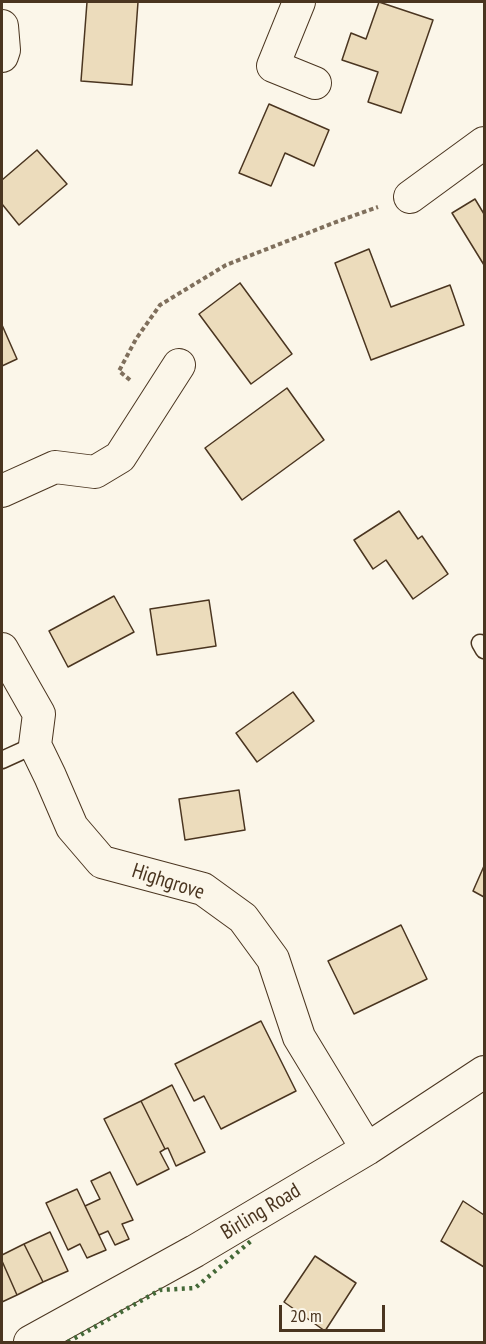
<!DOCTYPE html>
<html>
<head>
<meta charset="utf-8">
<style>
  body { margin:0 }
  #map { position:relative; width:486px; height:1344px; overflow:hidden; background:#fbf6e9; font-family:"PT Sans Narrow",sans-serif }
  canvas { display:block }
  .frame { position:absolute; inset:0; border:3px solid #4a3520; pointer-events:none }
  .scale { position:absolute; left:279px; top:1305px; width:106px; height:27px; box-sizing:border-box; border:3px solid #4a3520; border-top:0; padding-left:8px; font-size:18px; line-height:21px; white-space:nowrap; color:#4a3520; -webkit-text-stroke:4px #fbf6e9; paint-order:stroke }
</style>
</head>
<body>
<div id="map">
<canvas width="486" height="1344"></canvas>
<div class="frame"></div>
<div class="scale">20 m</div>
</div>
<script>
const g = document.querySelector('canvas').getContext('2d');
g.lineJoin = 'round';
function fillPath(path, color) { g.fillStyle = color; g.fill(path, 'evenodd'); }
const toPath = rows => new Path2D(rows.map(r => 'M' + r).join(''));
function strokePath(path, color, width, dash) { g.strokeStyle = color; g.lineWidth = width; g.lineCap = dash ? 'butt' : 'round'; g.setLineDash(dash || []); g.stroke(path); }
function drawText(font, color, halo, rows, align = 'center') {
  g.font = font + ' "PT Sans Narrow",sans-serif'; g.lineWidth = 4.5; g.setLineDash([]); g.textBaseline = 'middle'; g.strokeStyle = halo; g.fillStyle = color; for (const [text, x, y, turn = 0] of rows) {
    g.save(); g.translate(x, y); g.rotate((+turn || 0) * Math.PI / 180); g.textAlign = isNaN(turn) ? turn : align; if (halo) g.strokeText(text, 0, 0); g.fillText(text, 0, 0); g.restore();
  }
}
const building = toPath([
  [87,2,138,2,132,85,81,81,87,2],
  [379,2,433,20,401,113,368,102,378,72,342,60,351,33,366,39,379,2],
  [269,104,329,130,314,166,285,153,271,186,239,173,269,104],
  [37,150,67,184,19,225,2,204,2,180,37,150],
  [475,199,484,214,484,265,452,213,475,199],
  [369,249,391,307,450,285,464,325,371,360,335,263,369,249],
  [240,283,292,354,251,384,199,314,240,283],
  [2,325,17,359,2,366,2,325],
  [287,388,324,440,242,500,205,448,287,388],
  [399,511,418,539,422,536,448,574,413,599,386,560,373,569,354,540,399,511],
  [114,596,134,632,68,667,49,631,114,596],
  [209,600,216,646,157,655,150,609,209,600],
  [293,692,314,721,257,762,236,733,293,692],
  [239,790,245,830,185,840,179,799,239,790],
  [484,866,484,897,473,891,484,866],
  [401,925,427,979,354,1014,328,961,401,925],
  [261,1021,296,1091,221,1129,204,1096,194,1101,175,1064,261,1021],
  [172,1085,205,1152,176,1166,168,1148,165,1149,141,1101,172,1085],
  [141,1101,165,1149,160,1152,169,1169,137,1185,104,1119,141,1101],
  [110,1172,133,1220,122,1224,129,1239,115,1245,108,1231,99,1235,85,1206,100,1199,91,1181,110,1172],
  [77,1189,106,1250,87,1258,80,1244,68,1250,46,1203,77,1189],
  [463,1201,484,1215,484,1267,441,1241,463,1201],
  [50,1232,68,1271,43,1282,24,1244,50,1232],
  [24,1244,43,1282,17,1295,2,1261,2,1255,24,1244],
  [315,1256,356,1283,325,1331,284,1302,315,1256],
  [2,1261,17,1295,2,1302,2,1261]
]);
const path = toPath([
  [130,380,119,371,136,339,160,305,226,265,336,222,378,207]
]);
const lane = toPath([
  [480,643,484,650],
  [2,760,35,745]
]);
const street = toPath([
  [299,2,273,66,315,83],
  [2,26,4,50,2,56],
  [410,197,484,143],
  [2,491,55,467,95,472,120,457,179,365],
  [2,649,39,714,35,745,50,776,72,827,102,862,203,889,243,918,273,959,299,1037,367,1149],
  [30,1342,195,1251,367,1149,484,1072]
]);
const hedge = toPath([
  [68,1342,160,1290,195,1288,251,1241]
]);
const streetNames = [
  ["Highgrove",168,882,18],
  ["Birling Road",261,1212,-31]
];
fillPath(building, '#ecdcbc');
strokePath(building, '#4a3520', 1.5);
strokePath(lane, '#4a3520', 19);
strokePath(street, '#4a3520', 34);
strokePath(path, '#7f6f5c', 4, [4.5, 3]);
strokePath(lane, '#fbf6e9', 16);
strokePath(street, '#fbf6e9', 32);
strokePath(hedge, '#436837', 4.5, [3, 4.5]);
drawText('21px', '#4a3520', '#fbf6e9', streetNames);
</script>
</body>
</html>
